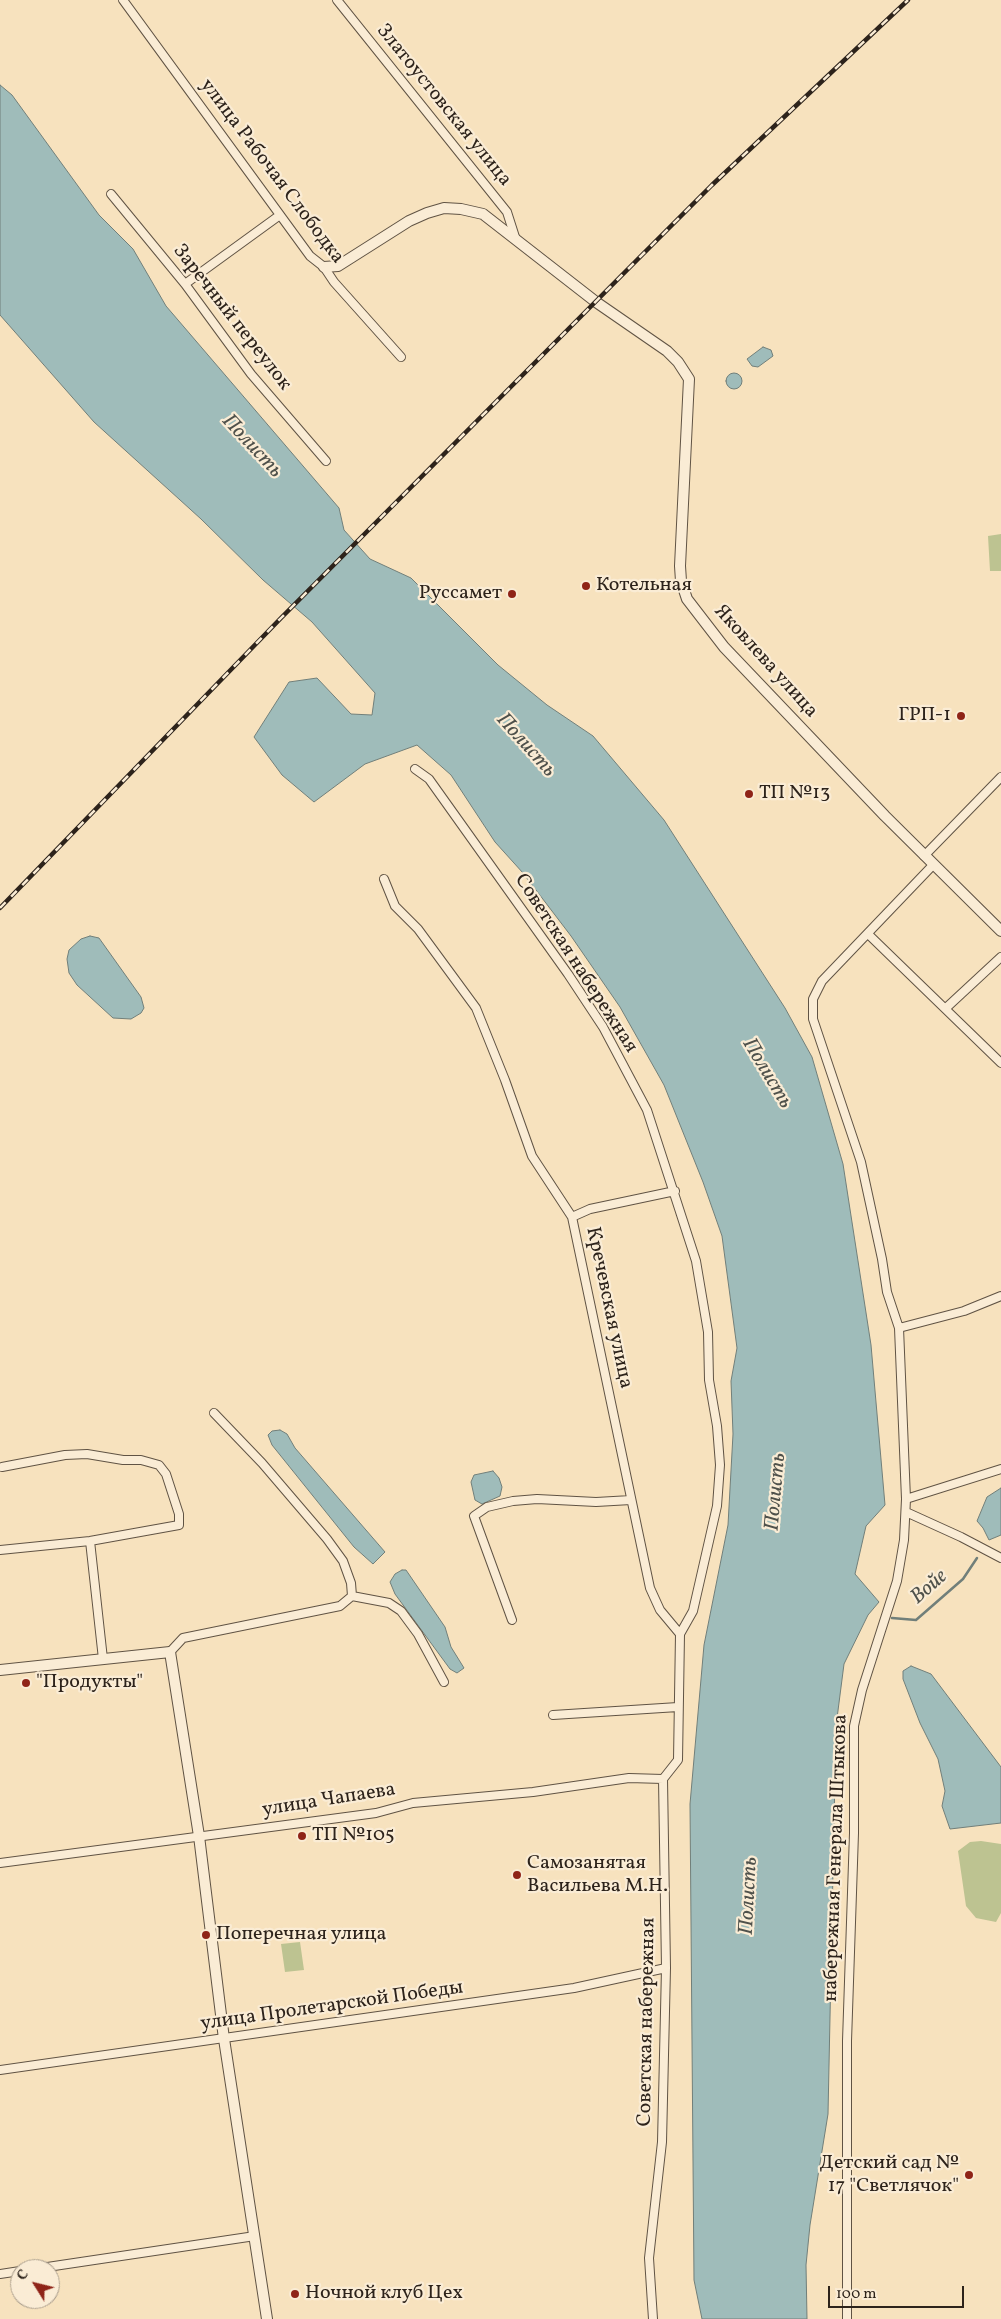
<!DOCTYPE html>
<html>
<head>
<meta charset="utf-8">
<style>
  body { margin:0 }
  #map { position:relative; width:1001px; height:2319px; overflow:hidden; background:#f7e2be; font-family:Vollkorn,serif }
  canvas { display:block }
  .north { position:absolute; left:10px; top:2259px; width:50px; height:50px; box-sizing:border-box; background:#faecd5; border:1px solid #a89c8b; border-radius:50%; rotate:306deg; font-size:14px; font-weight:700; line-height:20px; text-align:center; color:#2d231b }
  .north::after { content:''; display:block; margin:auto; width:18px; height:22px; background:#8f2418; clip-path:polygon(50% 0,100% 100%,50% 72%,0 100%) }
  .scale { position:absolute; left:828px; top:2286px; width:136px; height:22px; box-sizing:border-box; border:2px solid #2d231b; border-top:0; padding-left:6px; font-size:15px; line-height:18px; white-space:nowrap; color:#2d231b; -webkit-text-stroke:4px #faecd5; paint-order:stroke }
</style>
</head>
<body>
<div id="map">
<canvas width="1001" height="2319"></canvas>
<div class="north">С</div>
<div class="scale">100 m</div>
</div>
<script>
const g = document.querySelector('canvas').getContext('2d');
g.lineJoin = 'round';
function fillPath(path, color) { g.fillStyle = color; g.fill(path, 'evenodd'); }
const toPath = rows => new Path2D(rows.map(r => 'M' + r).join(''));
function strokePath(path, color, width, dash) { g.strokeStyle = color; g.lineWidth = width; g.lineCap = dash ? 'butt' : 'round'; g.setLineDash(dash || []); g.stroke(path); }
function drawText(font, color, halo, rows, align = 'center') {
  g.font = font + ' Vollkorn,serif'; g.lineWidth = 4.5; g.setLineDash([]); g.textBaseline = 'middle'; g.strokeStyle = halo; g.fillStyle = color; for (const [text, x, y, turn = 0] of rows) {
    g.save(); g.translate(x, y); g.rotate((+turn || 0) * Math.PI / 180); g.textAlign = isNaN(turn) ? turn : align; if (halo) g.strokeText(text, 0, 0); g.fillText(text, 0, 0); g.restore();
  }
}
const green = toPath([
  [1001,534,1001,571,990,571,988,536],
  [981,1841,1001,1844,1001,1913,996,1922,976,1918,966,1906,958,1851,970,1842],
  [300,1942,304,1970,285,1972,281,1944]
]);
const water = toPath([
  [0,85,12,95,99,215,133,249,166,306,339,508,344,530,370,559,411,578,498,665,547,705,593,736,664,820,785,1008,812,1057,843,1164,871,1345,885,1505,866,1526,855,1574,879,1602,868,1615,844,1664,836,1726,828,2114,810,2225,806,2265,807,2319,702,2319,694,2280,690,1804,704,1645,728,1525,733,1434,731,1381,737,1348,722,1236,703,1182,664,1085,620,1007,571,936,523,873,495,842,451,775,417,745,365,764,314,802,282,775,254,737,289,682,317,678,351,714,372,715,375,693,312,622,263,580,201,519,94,422,0,315,0,85],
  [763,347,771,350,773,356,758,367,752,366,747,359,763,347],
  '726 381a8 8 0 1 1 16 0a8 8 0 1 1-16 0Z',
  [90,936,99,938,141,997,144,1008,141,1013,131,1019,113,1018,77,985,69,973,67,959,69,950,81,939,90,936],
  [280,1430,287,1434,295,1448,385,1552,373,1564,354,1547,272,1445,268,1435,272,1431,280,1430],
  [493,1471,499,1478,502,1487,500,1496,482,1504,475,1500,471,1482,474,1475,493,1471],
  [1001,1488,1001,1535,989,1540,983,1528,977,1521,987,1497,1001,1488],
  [402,1570,406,1570,445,1627,451,1647,464,1668,457,1673,450,1669,395,1594,390,1582,395,1574,402,1570],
  [911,1666,931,1674,1001,1767,1001,1823,950,1829,942,1806,945,1791,938,1759,920,1723,903,1679,903,1671,911,1666]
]);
const stream = toPath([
  [892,1618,916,1620,963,1579,977,1558]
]);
const minor = toPath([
  [123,0,310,256,324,267,334,282,401,357],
  [337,0,507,212,515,237],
  [111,194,185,284,251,374,326,461],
  [185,284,280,215],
  [415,769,429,779,568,974,603,1027,647,1110,696,1261,708,1332,709,1380,717,1426,720,1465,717,1506,693,1611,680,1634,678,1760,663,1779,666,1968,662,2142,649,2258,653,2319],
  [924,856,1001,777],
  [384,879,395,906,418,929,476,1008,505,1080,532,1156,572,1217,650,1588,660,1610,680,1634],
  [868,934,1001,1063],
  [946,1008,1001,957],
  [572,1217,590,1209,675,1191],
  [899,1328,964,1311,1001,1296],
  [214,1413,262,1463,327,1539,343,1561,351,1583,352,1596],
  [906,1499,1001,1469],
  [906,1512,961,1537,1001,1558],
  [90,1541,103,1659],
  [0,1550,90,1541,179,1525,179,1514,166,1474,159,1465,141,1460,123,1460,87,1454,65,1455,2,1467],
  [352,1596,389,1603,401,1611,418,1634,444,1682],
  [512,1620,474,1516,487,1507,513,1501,537,1499,596,1502,631,1500],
  [170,1652,183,1638,340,1606,352,1596],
  [553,1715,678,1707],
  [0,1863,376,1813,413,1803,533,1792,629,1778,663,1779],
  [0,2070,574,1988,666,1968],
  [34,2269,255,2236],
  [0,2274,20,2271],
  [847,2319,847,2041,854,1833,854,1726,862,1690,897,1581,904,1540,906,1499,899,1328,887,1292,882,1259,861,1162,813,1019,813,999,822,981,933,865]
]);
const tertiary = toPath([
  [324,267,338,266,409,221,427,213,444,208,461,209,483,214,596,302,667,351,678,362,689,379,680,566,681,581,687,599,724,647,885,816,1001,931],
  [0,1670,170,1652,199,1836,224,2039,267,2319]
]);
const rail = toPath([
  [0,908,281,618,637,260,712,185,908,0]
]);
const markers = [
  [586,586,5,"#8f2418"],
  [512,594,5,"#8f2418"],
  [961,716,5,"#8f2418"],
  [749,794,5,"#8f2418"],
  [26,1683,5,"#8f2418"],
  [302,1836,5,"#8f2418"],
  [517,1875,5,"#8f2418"],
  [206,1935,5,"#8f2418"],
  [969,2175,5,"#8f2418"],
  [295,2294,5,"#8f2418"]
];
const streetNames = [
  ["Златоустовская улица",443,106,51],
  ["улица Рабочая Слободка",271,172,53],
  ["Заречный переулок",231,318,52],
  ["Яковлева улица",765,662,48],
  ["Советская набережная",575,964,57],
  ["Кречевская улица",608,1308,78],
  ["улица Чапаева",329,1801,-9],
  ["набережная Генерала Штыкова",837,1858,-88],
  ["улица Пролетарской Победы",332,2007,-8],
  ["Советская набережная",648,2022,-89]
];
const poiNames = [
  ["Котельная",596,586],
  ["Руссамет",502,594,"right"],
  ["ГРП-1",951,716,"right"],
  ["ТП №13",759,794],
  ["\"Продукты\"",36,1683],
  ["ТП №105",312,1836],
  ["Самозанятая",527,1864],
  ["Васильева М.Н.",527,1887],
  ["Поперечная улица",216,1935],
  ["Детский сад №",959,2164,"right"],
  ["17 \"Светлячок\"",959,2187,"right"],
  ["Ночной клуб Цех",305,2294]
];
const waterNames = [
  ["Полисть",251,447,47],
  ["Полисть",525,746,48],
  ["Полисть",766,1074,59],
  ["Полисть",777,1492,-85],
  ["Войе",930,1588,-41],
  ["Полисть",750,1896,-87]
];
fillPath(green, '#bdc391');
fillPath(water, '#9fbcba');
strokePath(water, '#717f7a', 1);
strokePath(stream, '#717f7a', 2.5);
strokePath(minor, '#605344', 10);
strokePath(tertiary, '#605344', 12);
strokePath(minor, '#faecd5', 8);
strokePath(tertiary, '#faecd5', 10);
strokePath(rail, '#2d231b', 4.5);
strokePath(rail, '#faecd5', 2.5, [8]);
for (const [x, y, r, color] of markers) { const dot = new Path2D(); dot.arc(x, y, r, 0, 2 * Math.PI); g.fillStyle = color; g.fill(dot); strokePath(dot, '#faecd5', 2); }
drawText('20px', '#2d231b', '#faecd5', streetNames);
drawText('20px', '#2d231b', '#faecd5', poiNames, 'left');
drawText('italic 21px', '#4f514b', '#faecd5', waterNames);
</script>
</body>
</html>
